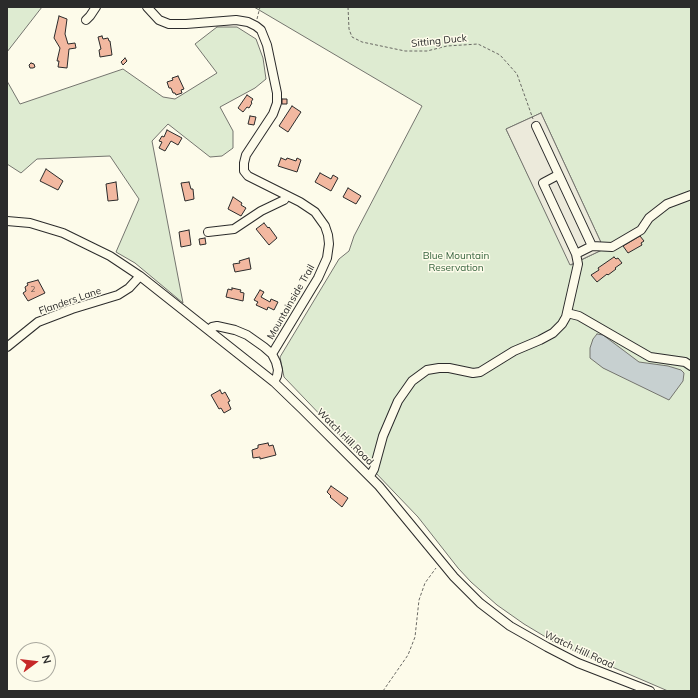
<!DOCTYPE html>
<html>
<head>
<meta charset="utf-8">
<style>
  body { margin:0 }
  #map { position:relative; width:698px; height:698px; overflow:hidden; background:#fdfbea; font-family:Mulish,sans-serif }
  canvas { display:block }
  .frame { position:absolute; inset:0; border:8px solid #2b2b2b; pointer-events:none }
  .north { position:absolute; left:16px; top:642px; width:40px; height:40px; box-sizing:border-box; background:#fdfbea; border:1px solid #a9a89e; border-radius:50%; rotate:75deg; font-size:11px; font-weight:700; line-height:16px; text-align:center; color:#2b2b2b }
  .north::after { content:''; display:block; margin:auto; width:14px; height:18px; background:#c62828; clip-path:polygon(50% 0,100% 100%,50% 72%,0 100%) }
</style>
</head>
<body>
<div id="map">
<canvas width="698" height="698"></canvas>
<div class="frame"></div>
<div class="north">N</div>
</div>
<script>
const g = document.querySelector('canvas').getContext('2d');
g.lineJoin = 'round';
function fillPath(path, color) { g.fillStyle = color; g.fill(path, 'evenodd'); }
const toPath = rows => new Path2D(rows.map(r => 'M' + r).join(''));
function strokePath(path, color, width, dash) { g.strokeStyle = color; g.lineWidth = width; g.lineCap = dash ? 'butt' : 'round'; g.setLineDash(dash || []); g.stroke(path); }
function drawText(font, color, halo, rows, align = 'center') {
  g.font = font + ' Mulish,sans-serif'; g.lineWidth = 3; g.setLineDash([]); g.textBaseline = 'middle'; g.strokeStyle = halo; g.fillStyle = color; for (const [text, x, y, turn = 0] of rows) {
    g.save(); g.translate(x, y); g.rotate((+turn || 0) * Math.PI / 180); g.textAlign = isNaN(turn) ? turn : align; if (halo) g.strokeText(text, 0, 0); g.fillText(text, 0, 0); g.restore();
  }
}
const green = toPath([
  [7,7,42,7,7,52,7,7],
  [254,7,691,7,691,691,668,691,554,642,524,624,497,605,471,582,458,568,418,517,284,377,280,357,339,259,349,251,354,236,422,106,254,7],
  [541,113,604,249,571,265,506,129,541,113],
  [217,27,237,27,256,39,263,58,266,79,255,88,220,107,233,131,233,148,222,156,210,157,168,124,152,141,183,303,135,263,116,252,139,199,110,156,37,159,21,173,7,164,7,81,20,104,123,69,163,97,175,99,217,73,195,44,217,27]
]);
const parking = toPath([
  [541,113,604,249,570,265,506,129,541,113]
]);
const water = toPath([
  [597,334,603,335,639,362,668,366,681,370,684,373,683,381,669,400,603,368,590,358,590,348,593,339,597,334]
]);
const building = toPath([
  [59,16,67,19,65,34,68,44,75,43,76,48,69,49,67,68,58,67,59,61,57,61,60,48,54,38,59,16],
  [102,36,103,39,108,38,109,41,110,41,112,55,100,57,99,50,101,49,98,37,102,36],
  [125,58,127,61,123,65,121,62,125,58],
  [31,63,34,64,35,67,33,68,30,68,29,65,31,63],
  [178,76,184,89,181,90,182,93,176,95,175,93,173,93,171,88,169,88,167,82,173,80,172,78,178,76],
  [247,95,253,99,251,102,252,103,249,108,247,107,243,112,238,108,247,95],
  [282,99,287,99,287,104,282,104,282,99],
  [292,106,301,112,288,132,279,126,292,106],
  [250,116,256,117,254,125,248,124,250,116],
  [167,130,182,138,178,145,171,141,165,151,159,148,162,142,159,141,162,136,164,137,167,130],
  [281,158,286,160,287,158,296,161,297,158,301,160,297,172,278,166,281,158],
  [46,169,63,181,58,190,40,181,46,169],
  [320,173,331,179,333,175,338,178,331,191,315,182,320,173],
  [116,182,118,200,108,201,106,184,116,182],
  [189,182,191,189,193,189,194,199,185,201,181,183,189,182],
  [348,188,361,196,356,204,343,197,348,188],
  [233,197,242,203,241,205,246,208,241,216,228,209,233,197],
  [264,223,268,228,269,227,277,238,269,245,256,229,264,223],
  [189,230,191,245,181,247,179,232,189,230],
  [640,236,644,241,641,243,642,245,628,253,623,246,640,236],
  [205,238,206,244,200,245,199,239,205,238],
  [614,257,616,259,618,258,622,263,615,268,616,269,608,275,607,274,597,282,591,275,599,270,598,268,614,257],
  [249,258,251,269,235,272,233,264,240,263,239,261,249,258],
  [38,280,45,293,28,301,23,293,26,291,25,287,28,285,27,283,38,280],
  [232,288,241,290,240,292,244,293,243,301,226,297,228,289,232,290,232,288],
  [260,290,264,292,261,297,270,302,271,299,278,302,274,310,268,307,267,310,256,305,258,302,254,300,260,290],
  [220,390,222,394,225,392,230,401,228,402,231,409,224,413,221,408,219,409,211,395,220,390],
  [268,443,269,446,273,445,276,455,260,459,260,457,253,458,252,450,258,448,258,445,268,443],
  [331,486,348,498,342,507,330,497,331,496,327,492,331,486]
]);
const path = toPath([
  [348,7,349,29,352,37,362,42,405,51,427,51,447,46,478,44,500,55,517,74,533,119],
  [257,19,260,7],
  [383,691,408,655,415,637,419,600,425,583,436,568]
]);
const minor = toPath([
  [147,7,159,20,169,24,186,24,236,20,248,22,256,26,261,30,267,45,277,93,277,103,273,114,246,155,244,163,244,171,248,176,300,202,315,212,325,226,328,235,329,244,327,258,318,278,272,354],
  [86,20,90,16,96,7],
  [558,175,543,183,576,254],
  [7,221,30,223,63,233,110,256,140,276,274,382,302,409,379,486,454,577,480,603,510,626,547,647,578,663,650,691],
  [208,232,234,229,261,211,284,200,287,196],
  [592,246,612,247,641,230,649,218,667,204,691,195],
  [567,313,579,316,650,357,685,362,691,366],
  [209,330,212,327,217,326,235,330,247,335,264,347,272,354,276,362,278,370,277,376,274,382],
  [7,347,38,322,72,309,118,295,129,288,140,276],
  [370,476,374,469,383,436,398,401,412,381,427,370,439,368,449,368,473,373,480,372,514,351,540,340,553,333,562,324,566,317,578,264,576,254,592,246,536,126]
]);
const numberNames = [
  ["2",33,290]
];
const streetNames = [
  ["Sitting Duck",439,41,-6],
  ["Flanders Lane",70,301,-19],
  ["Mountainside Trail",291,302,-60],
  ["Watch Hill Road",345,437,45],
  ["Watch Hill Road",579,650,25]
];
const parkNames = [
  ["Blue Mountain",456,256],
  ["Reservation",456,268]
];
fillPath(green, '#deebd1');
strokePath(green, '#74746e', 1);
fillPath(parking, '#eceadb');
strokePath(parking, '#74746e', 1);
fillPath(water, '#c7d0d0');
strokePath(water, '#74746e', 1);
fillPath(building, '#f2b8a0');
strokePath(building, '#2b2b2b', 1);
strokePath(minor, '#2b2b2b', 10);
strokePath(path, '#6a6964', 1, [3, 2]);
strokePath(minor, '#fdfbea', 8);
drawText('8px', '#5d4e48', null, numberNames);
drawText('10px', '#2b2b2b', '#fdfbea', streetNames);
drawText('10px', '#34623c', '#fdfbea', parkNames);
</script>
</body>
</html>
